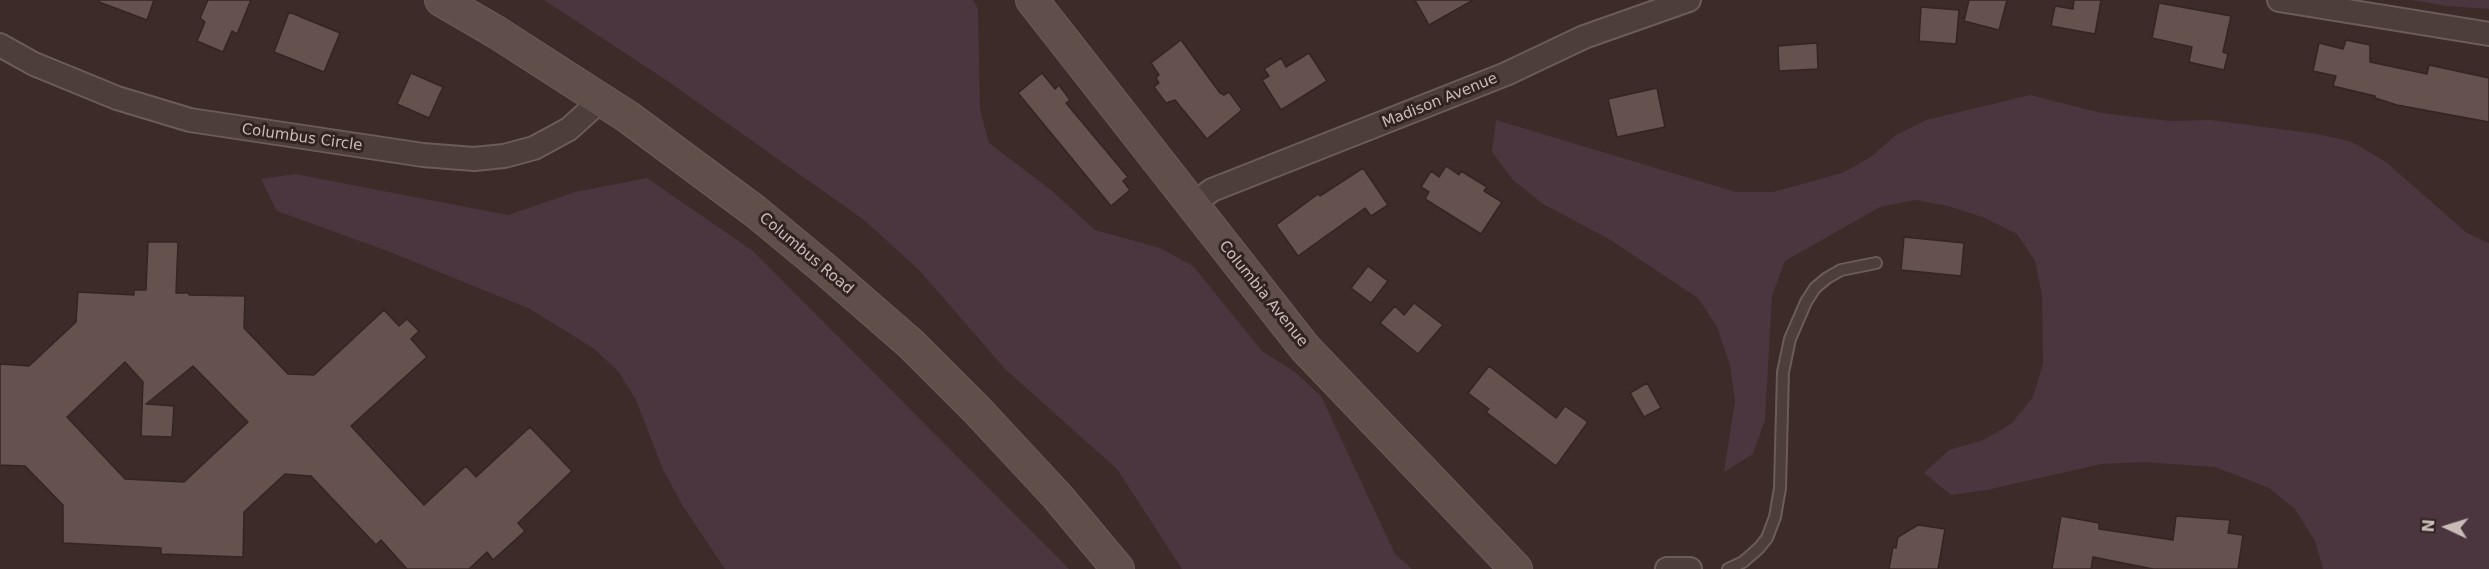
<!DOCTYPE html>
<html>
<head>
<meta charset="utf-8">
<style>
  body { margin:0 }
  #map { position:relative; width:2489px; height:569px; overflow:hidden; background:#3c2b28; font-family:"DejaVu Sans",sans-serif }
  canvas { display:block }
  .north { position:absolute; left:2417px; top:497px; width:60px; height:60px; -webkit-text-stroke:4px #322321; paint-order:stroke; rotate:274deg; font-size:16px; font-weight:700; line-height:24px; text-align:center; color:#c8bbb8 }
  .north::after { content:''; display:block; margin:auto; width:21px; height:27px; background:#c8bbb8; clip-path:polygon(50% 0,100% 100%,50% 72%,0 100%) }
</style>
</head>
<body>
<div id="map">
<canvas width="2489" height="569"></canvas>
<div class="north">N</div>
</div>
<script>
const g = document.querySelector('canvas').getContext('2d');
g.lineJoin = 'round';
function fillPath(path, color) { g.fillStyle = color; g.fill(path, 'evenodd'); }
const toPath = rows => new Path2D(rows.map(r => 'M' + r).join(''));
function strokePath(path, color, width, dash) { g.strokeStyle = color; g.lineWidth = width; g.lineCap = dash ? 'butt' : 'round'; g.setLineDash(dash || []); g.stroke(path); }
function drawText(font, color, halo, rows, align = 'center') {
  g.font = font + ' "DejaVu Sans",sans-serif'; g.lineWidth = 6; g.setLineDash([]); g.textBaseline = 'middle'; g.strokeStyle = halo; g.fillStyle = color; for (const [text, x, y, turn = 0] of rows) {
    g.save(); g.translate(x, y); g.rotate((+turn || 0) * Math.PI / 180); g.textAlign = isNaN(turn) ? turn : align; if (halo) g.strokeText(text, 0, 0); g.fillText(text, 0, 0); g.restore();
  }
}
const green = toPath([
  [544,0,973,0,978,9,980,110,989,143,1051,190,1095,230,1160,248,1193,266,1262,351,1295,372,1321,396,1395,554,1412,569,1182,569,1117,469,1005,369,919,270,864,220,666,80],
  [2411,0,2489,0,2489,9,2446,6],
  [2030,95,2101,113,2171,121,2210,120,2318,134,2352,142,2386,162,2467,233,2489,243,2489,569,2323,569,2315,541,2295,509,2269,488,2215,467,2143,462,2101,464,1987,490,1951,495,1924,473,1949,450,1983,440,2011,424,2033,397,2043,364,2042,296,2035,261,2017,234,1985,218,1948,206,1915,200,1880,207,1785,261,1772,296,1765,420,1753,454,1724,472,1735,401,1730,365,1717,327,1698,298,1609,239,1543,204,1513,180,1492,152,1496,120,1736,192,1773,192,1842,173,1871,157,1896,135,1926,120],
  [295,174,508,215,575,192,647,178,753,251,1069,569,725,569,683,506,663,470,636,400,618,371,593,348,530,309,390,252,277,211,261,179]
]);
const building = toPath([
  [99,0,154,0,147,20,99,2,99,0],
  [208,0,251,0,237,34,232,31,223,52,197,41,205,22,200,18,208,0],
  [1415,0,1473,0,1429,25,1415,0],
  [1969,0,2007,0,1999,30,1964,21,1969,0],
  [2074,0,2101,0,2095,34,2051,26,2055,6,2073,9,2074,0],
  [2159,3,2231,16,2223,52,2228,54,2224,70,2189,62,2192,47,2152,38,2159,3],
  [1921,7,1959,10,1956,44,1919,41,1921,7],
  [289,12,340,33,324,72,274,52,289,12],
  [1181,40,1220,93,1224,95,1229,92,1242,110,1207,139,1175,100,1166,103,1154,87,1159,83,1156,78,1159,75,1151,63,1181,40],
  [2346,40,2370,45,2370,62,2427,74,2429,65,2489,78,2489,122,2397,105,2375,98,2375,96,2333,86,2336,76,2313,71,2319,43,2343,49,2346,40],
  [1817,43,1818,69,1779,71,1778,46,1817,43],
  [1309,53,1327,81,1281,110,1262,80,1269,76,1264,69,1281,58,1286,67,1309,53],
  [411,73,443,87,429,118,397,104,411,73],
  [1042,73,1055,89,1059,85,1070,100,1066,103,1128,177,1123,181,1130,190,1111,206,1018,93,1042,73],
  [1657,88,1665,127,1617,137,1608,99,1657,88],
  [1446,166,1459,175,1461,171,1487,187,1484,191,1502,202,1481,234,1425,199,1429,192,1421,187,1431,171,1439,177,1446,166],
  [1363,168,1388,205,1371,216,1365,208,1298,256,1276,225,1318,194,1320,196,1363,168],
  [1904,237,1964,243,1961,276,1901,270,1904,237],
  [148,242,178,242,176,293,189,293,189,295,245,296,244,328,288,374,314,375,384,310,399,326,407,319,419,331,411,339,427,357,351,426,424,505,466,466,476,477,530,427,572,471,518,523,525,531,493,560,487,552,469,569,407,569,381,540,376,545,311,476,285,474,244,512,243,557,161,554,161,548,63,543,63,505,25,466,0,465,0,364,29,366,76,322,78,292,134,295,134,290,146,290,148,242],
  [125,362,143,382,141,436,172,437,174,406,146,404,193,366,248,422,184,482,125,479,67,417,125,362],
  [1368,266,1388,281,1371,303,1351,288,1368,266],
  [1414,303,1443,325,1418,354,1380,323,1395,306,1404,315,1414,303],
  [1489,366,1556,418,1565,406,1588,422,1556,466,1486,412,1489,409,1468,393,1489,366],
  [1647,383,1661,408,1644,417,1630,393,1647,383],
  [2061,516,2099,523,2099,529,2173,540,2176,516,2230,520,2228,533,2243,535,2238,569,2153,569,2093,557,2091,569,2052,569,2061,516],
  [1918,525,1945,529,1938,569,1889,569,1893,547,1896,548,1898,537,1918,525]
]);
const lane = toPath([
  [1728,569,1743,562,1759,548,1767,538,1775,517,1780,488,1783,372,1790,339,1806,302,1815,288,1827,278,1841,270,1876,263]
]);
const street = toPath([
  [2279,0,2489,34],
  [0,45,34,64,117,98,190,120,423,155,474,159,504,156,534,148,569,129,602,99],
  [1192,205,1212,190,1506,74,1584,37,1689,0],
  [1667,569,1690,569]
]);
const secondary = toPath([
  [441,0,496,32,628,117,756,212,826,270,911,344,977,410,1057,496,1118,569],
  [1032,0,1305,348,1516,569]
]);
const streetNames = [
  ["Madison Avenue",1440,101,-22],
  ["Columbus Circle",302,138,8],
  ["Columbus Road",806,254,40],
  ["Columbia Avenue",1263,294,51]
];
fillPath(green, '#4b3640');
fillPath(building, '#65524f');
strokePath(building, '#342523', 1.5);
strokePath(lane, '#6b5c5a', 14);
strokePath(street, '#6b5c5a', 26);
strokePath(secondary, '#6b5c5a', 34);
strokePath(lane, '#4d3e3c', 10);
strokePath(street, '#4d3e3c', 22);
strokePath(secondary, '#5f4e4a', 32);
drawText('15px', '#c8bbb8', '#322321', streetNames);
</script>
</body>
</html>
